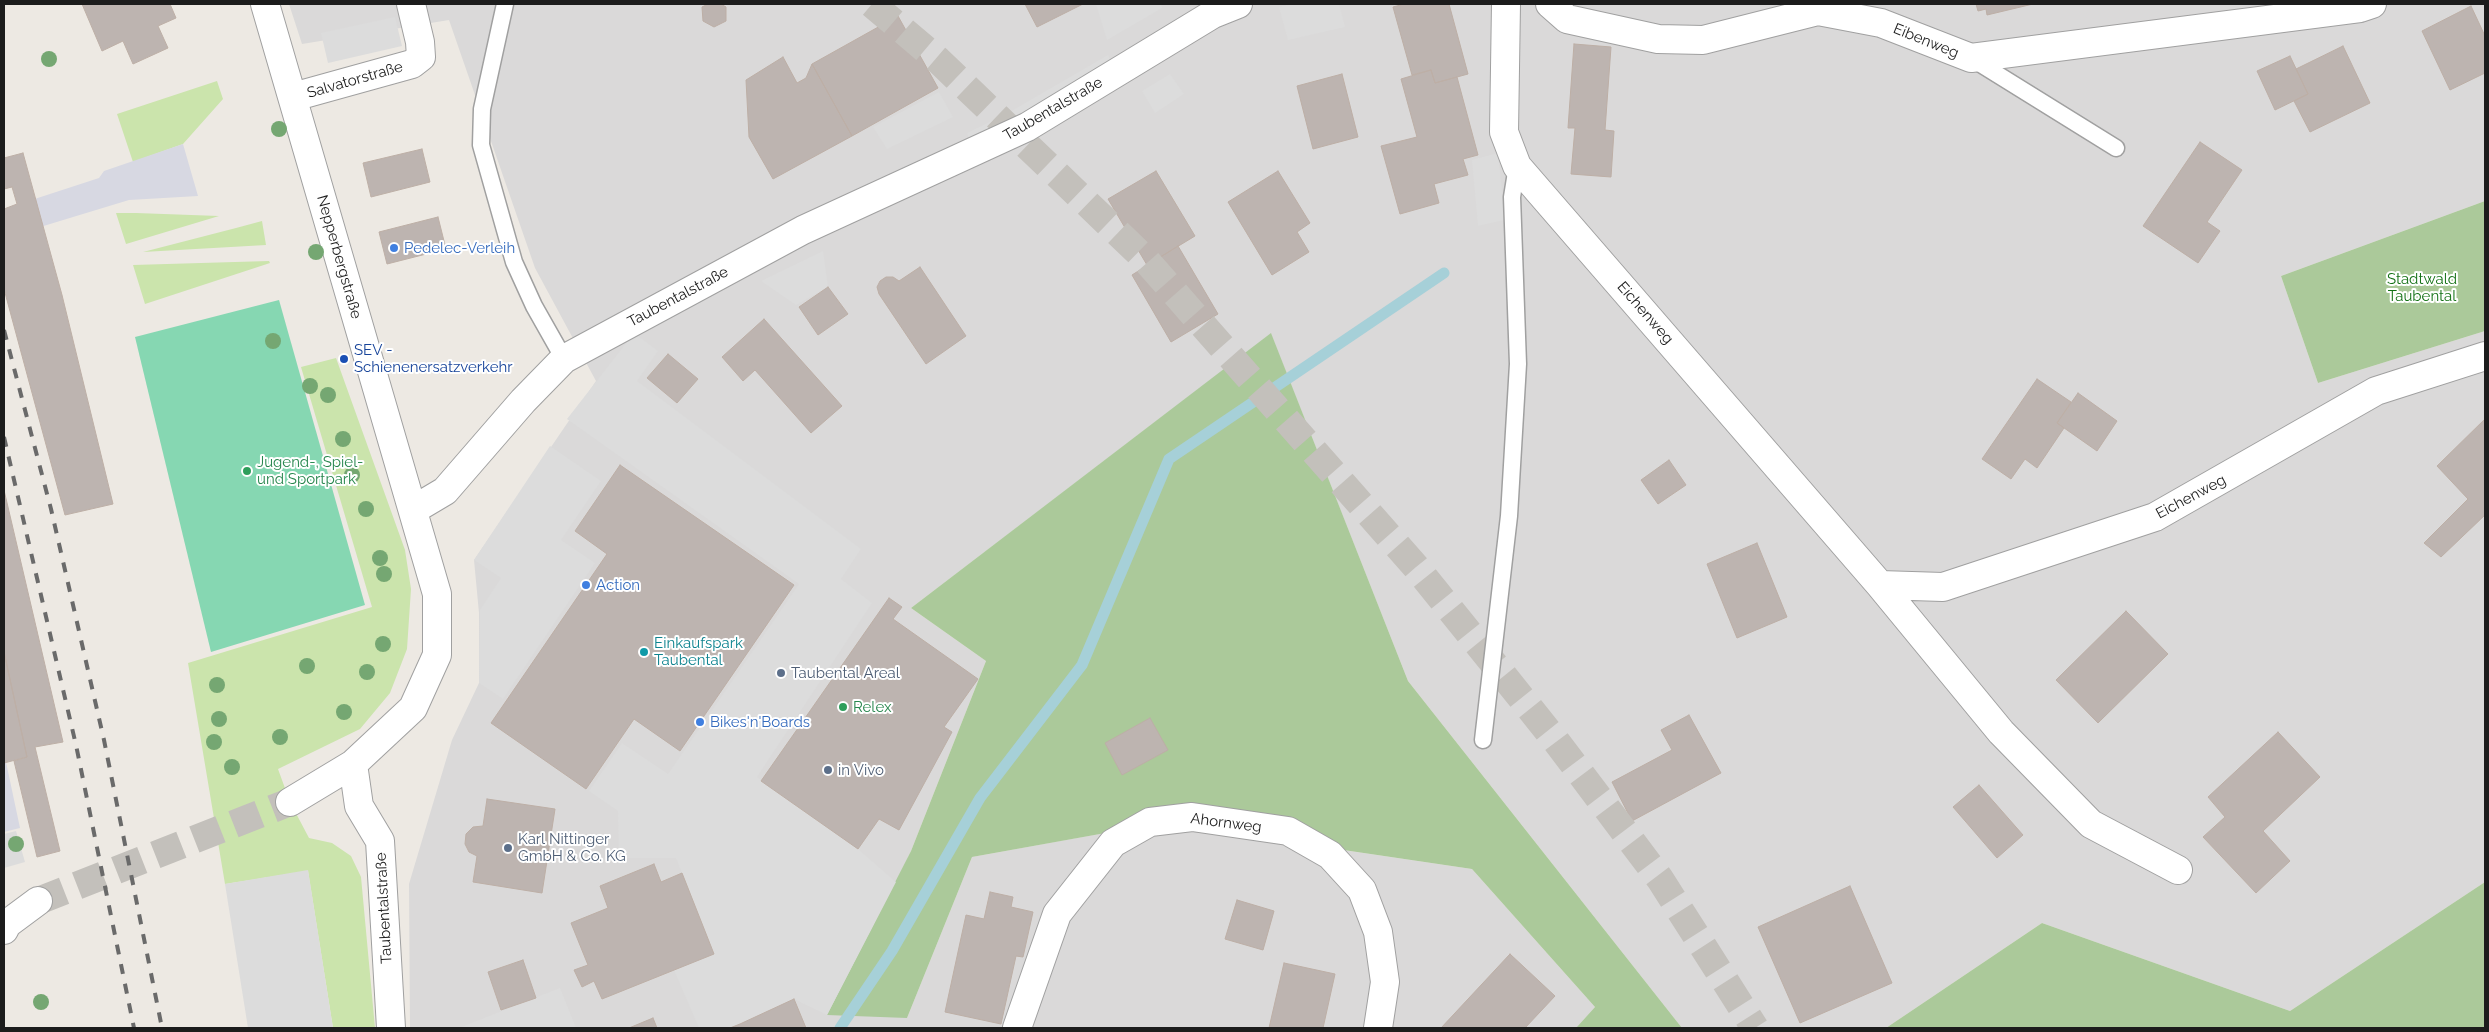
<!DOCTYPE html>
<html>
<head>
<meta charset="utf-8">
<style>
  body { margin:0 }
  #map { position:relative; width:2489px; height:1032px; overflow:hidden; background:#ede9e3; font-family:Raleway,sans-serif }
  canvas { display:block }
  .frame { position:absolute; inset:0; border:5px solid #1c1c1c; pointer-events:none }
</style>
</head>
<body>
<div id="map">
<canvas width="2489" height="1032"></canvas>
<div class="frame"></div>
</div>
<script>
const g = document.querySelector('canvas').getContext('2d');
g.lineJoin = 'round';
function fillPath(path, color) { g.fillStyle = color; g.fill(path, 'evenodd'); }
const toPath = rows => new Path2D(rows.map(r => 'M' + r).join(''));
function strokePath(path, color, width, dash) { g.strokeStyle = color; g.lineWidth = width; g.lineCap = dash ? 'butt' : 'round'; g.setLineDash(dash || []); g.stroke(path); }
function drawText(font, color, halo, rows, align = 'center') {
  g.font = font + ' Raleway,sans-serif'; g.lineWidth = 4; g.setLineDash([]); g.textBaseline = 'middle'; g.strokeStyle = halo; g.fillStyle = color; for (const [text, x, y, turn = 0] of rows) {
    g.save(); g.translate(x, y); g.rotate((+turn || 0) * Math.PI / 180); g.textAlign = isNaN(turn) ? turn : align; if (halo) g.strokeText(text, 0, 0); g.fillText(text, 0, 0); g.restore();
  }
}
const residential = toPath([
  [289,4,2485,4,2485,201,2281,276,2318,383,2485,331,2485,882,2290,1011,2042,923,1886,1028,1682,1028,1408,681,1271,334,911,608,986,661,911,851,896,882,907,1018,972,857,1160,823,1472,869,1595,1007,1576,1028,410,1028,409,884,452,740,479,683,479,613,474,560,596,381,535,268,449,20,302,44]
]);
const grass = toPath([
  [217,81,223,99,183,144,133,162,117,114],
  [116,213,136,213,219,216,126,244],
  [262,221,266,245,143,252,236,228],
  [269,261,270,263,145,304,133,265],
  [336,358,405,550,411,589,407,649,390,693,360,729,278,769,290,802,309,838,332,843,351,856,361,877,375,1028,333,1028,308,871,225,884,188,663,372,607,301,367]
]);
const forest = toPath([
  [2485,201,2485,331,2318,383,2281,276],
  [1271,333,1408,681,1682,1028,1576,1028,1595,1007,1472,869,1161,823,972,857,907,1018,827,1015,911,851,986,661,911,608],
  [2485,882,2485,1028,1886,1028,2042,923,2290,1011]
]);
const pitch = toPath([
  [279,300,365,605,211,652,135,337]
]);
const parking = toPath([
  [1096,4,1161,4,1162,8,1107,40],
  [1293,4,1339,4,1345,27,1288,40,1279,7],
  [395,17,402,46,328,63,321,33],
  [1108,55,1116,70,972,148,967,133,1008,113],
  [1170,74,1184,94,1155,113,1142,91],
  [939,92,953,117,887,149,873,127],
  [1498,153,1505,220,1478,226,1472,160],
  [823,251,828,287,796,305,761,281],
  [634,333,658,351,637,381,861,549,841,579,872,603,757,777,858,849,896,882,827,1015,794,999,730,1028,699,1028,674,970,714,954,676,858,619,858,618,811,589,791,622,743,668,774,799,584,567,419],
  [550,446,601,481,561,540,595,563,503,699,479,683,480,610,501,578,474,560],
  [16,831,25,862,4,868,4,834],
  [308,870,333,1028,248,1028,225,884],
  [560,988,576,1028,459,1028]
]);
const plaza = toPath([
  [183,144,198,196,129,200,4,238,4,209,99,178,104,171],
  [6,762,20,828,4,832,4,763]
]);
const stream = toPath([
  [840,1028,892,951,980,798,1082,665,1169,459,1444,273]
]);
const building = toPath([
  [82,4,170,4,176,18,158,26,168,48,133,64,123,41,102,51,82,4],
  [708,4,721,4,726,7,726,21,714,27,703,21,702,7,708,4],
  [1025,4,1083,4,1037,27,1025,4],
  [1404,4,1449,4,1468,74,1435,83,1431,70,1412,75,1393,7,1404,4],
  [1976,4,2033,4,1987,15,1986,9,1978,11,1976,4],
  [2471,6,2485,36,2485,73,2450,90,2422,31,2471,6],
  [898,16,938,88,852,136,812,64,898,16],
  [1574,44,1611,47,1605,130,1614,131,1611,177,1571,174,1575,128,1568,128,1574,44],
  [2343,46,2370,103,2310,132,2294,101,2308,94,2296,69,2343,46],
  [2290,56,2308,94,2275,110,2257,71,2290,56],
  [783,57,797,83,806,78,812,64,852,136,773,179,749,137,746,80,783,57],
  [1431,70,1435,83,1457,77,1478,155,1463,159,1468,175,1434,184,1439,203,1400,214,1381,146,1417,137,1401,79,1431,70],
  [1342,74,1358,137,1313,149,1297,86,1342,74],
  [2200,142,2242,170,2207,222,2220,231,2198,263,2143,226,2200,142],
  [422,149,430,182,371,197,363,163,422,149],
  [23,153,62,295,113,504,65,515,4,289,4,158,23,153],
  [1156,171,1195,236,1147,265,1108,199,1156,171],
  [1278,171,1310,223,1297,232,1309,252,1272,275,1228,202,1278,171],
  [12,187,17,204,4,209,4,189,12,187],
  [438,217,446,249,387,264,379,232,438,217],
  [1178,246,1218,314,1171,342,1132,275,1178,246],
  [920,267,966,336,926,364,879,294,877,287,880,281,886,277,893,277,899,281,920,267],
  [828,287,848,314,818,335,799,307,828,287],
  [764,319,842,406,811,433,755,370,743,381,722,357,764,319],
  [668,354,698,379,677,403,647,378,668,354],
  [2037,379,2071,402,2057,423,2064,428,2037,468,2025,459,2011,479,1982,459,2037,379],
  [2078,393,2117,421,2097,451,2057,423,2078,393],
  [2485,419,2485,515,2441,557,2424,543,2468,499,2437,466,2485,419],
  [1669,460,1686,485,1658,504,1641,480,1669,460],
  [620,465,794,585,680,751,634,719,586,789,491,723,607,554,575,531,620,465],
  [4,490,63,742,35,747,60,851,37,857,14,761,27,757,4,652,4,490],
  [1757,543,1787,617,1737,638,1707,564,1757,543],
  [889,598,902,607,893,619,978,679,944,727,952,732,899,830,879,819,858,849,761,781,889,598],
  [2126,611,2168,654,2098,723,2056,680,2126,611],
  [4,652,27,757,4,763,4,652],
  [1689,715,1721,773,1632,821,1612,782,1672,750,1661,730,1689,715],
  [1150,718,1168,750,1122,775,1105,743,1150,718],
  [2278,732,2320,777,2263,831,2290,861,2256,893,2203,837,2225,817,2208,797,2278,732],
  [1979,785,2023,835,1997,858,1953,807,1979,785],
  [487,799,555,809,542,893,473,882,477,856,469,852,465,844,466,834,473,827,483,826,487,799],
  [654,864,661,882,682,873,714,954,602,999,594,981,582,987,574,970,588,965,571,923,608,908,600,886,654,864],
  [1850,886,1892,983,1800,1023,1758,927,1850,886],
  [990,892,1013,897,1011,907,1033,912,1023,957,1016,956,1001,1024,945,1012,966,915,984,919,990,892],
  [1237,900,1274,911,1263,950,1225,939,1237,900],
  [1510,954,1555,996,1525,1028,1441,1028,1510,954],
  [523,960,536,998,501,1010,488,972,523,960],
  [1284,963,1335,974,1323,1028,1269,1028,1284,963],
  [794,999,806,1028,730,1028,740,1024,794,999],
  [653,1018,657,1028,629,1028,653,1018]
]);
const streetTunnel = toPath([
  [38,901,290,802]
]);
const highwayTunnel = toPath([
  [872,4,938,60,1143,257,1416,567,1556,741,1660,879,1755,1028]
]);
const lane = toPath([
  [505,4,482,109,481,145,514,262,534,306,564,359],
  [1971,58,2116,148],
  [1483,740,1509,516,1518,364,1512,197,1517,166]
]);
const street = toPath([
  [265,4,437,594,437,655,413,708,353,764,290,802],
  [1506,4,1504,132,1517,166,1880,585,2001,732,2091,824,2178,870],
  [1550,4,1567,19,1658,39,1703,40,1818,11,1881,23,1971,58,2360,8,2372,4],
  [293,97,412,64,421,57,420,42,411,4],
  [413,510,445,491,523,401,564,359,803,230,1027,127,1213,14,1238,4],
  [1880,585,1943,587,2155,517,2376,391,2485,356],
  [353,764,359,806,380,841,391,1028],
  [4,930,7,924,38,901],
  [1017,1028,1057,914,1113,843,1150,822,1192,817,1288,831,1330,855,1362,890,1378,932,1385,982,1378,1028]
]);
const rail = toPath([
  [4,330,51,509,104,740,162,1028],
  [4,437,76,745,134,1028]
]);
const trees = [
  [49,59],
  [279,129],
  [316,252],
  [273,341],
  [310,386],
  [328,395],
  [343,439],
  [352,475],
  [366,509],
  [380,558],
  [384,574],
  [383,644],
  [307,666],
  [367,672],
  [217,685],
  [344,712],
  [219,719],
  [280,737],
  [214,742],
  [232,767],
  [16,844],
  [41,1002]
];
const markers = [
  [394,248,5,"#3f7fe0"],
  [344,359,5,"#1a4fb4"],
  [247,471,5,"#2e9e5b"],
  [586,585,5,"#3f7fe0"],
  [644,652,5,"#0f9aa8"],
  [781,673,5,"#5c6f8a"],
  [843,707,5,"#2e9e5b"],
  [700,722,5,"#3f7fe0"],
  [828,770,5,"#5c6f8a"],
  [508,848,5,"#5c6f8a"]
];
const streetNames = [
  ["Eibenweg",1926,41,22],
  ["Salvatorstraße",355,80,-16],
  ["Taubentalstraße",1053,109,-30],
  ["Nepperbergstraße",339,257,74],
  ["Taubentalstraße",678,297,-28],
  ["Eichenweg",1645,313,49],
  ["Eichenweg",2191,497,-28],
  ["Ahornweg",1226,823,7],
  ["Taubentalstraße",384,908,-93]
];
const shopNames = [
  ["Pedelec-Verleih",404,248],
  ["Action",596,585],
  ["Bikes'n'Boards",710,722]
];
const parkNames = [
  ["Stadtwald",2422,279],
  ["Taubental",2422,296]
];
const transitNames = [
  ["SEV -",354,350],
  ["Schienenersatzverkehr",354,367]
];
const leisureNames = [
  ["Jugend-, Spiel-",257,462],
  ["und Sportpark",257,479],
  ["Relex",853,707]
];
const cultureNames = [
  ["Einkaufspark",654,643],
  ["Taubental",654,660]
];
const serviceNames = [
  ["Taubental Areal",791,673],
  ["in Vivo",838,770],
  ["Karl Nittinger",518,839],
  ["GmbH & Co. KG",518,856]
];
fillPath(residential, '#dad9d9');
fillPath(grass, '#cbe4ac');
fillPath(forest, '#abc99a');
fillPath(pitch, '#86d7b2');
fillPath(parking, '#dcdcdc');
fillPath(plaza, '#d7d8e2');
strokePath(stream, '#a6d0d8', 11);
fillPath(building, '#bdb4b0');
strokePath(building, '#bdafa6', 1);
strokePath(streetTunnel, '#c3c0bb', 28, [28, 14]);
strokePath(highwayTunnel, '#c3c0bb', 28, [28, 14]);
strokePath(lane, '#a0a0a0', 19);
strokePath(street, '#a0a0a0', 30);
strokePath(lane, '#fff', 16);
strokePath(street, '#fff', 28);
strokePath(rail, '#6a6a6a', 4, [10, 10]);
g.fillStyle = '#75a772';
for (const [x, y] of trees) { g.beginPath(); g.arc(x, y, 8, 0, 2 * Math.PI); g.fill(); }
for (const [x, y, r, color] of markers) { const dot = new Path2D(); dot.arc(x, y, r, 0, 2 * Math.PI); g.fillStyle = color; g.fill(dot); strokePath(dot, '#fff', 2); }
drawText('15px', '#1c1c1c', '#fff', streetNames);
drawText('15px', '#366cbe', '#fff', shopNames, 'left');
drawText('15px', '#137115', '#fff', parkNames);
drawText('15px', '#164399', '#fff', transitNames, 'left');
drawText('15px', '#27864d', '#fff', leisureNames, 'left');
drawText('15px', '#0d838f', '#fff', cultureNames, 'left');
drawText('15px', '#4e5e75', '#fff', serviceNames, 'left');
</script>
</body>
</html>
